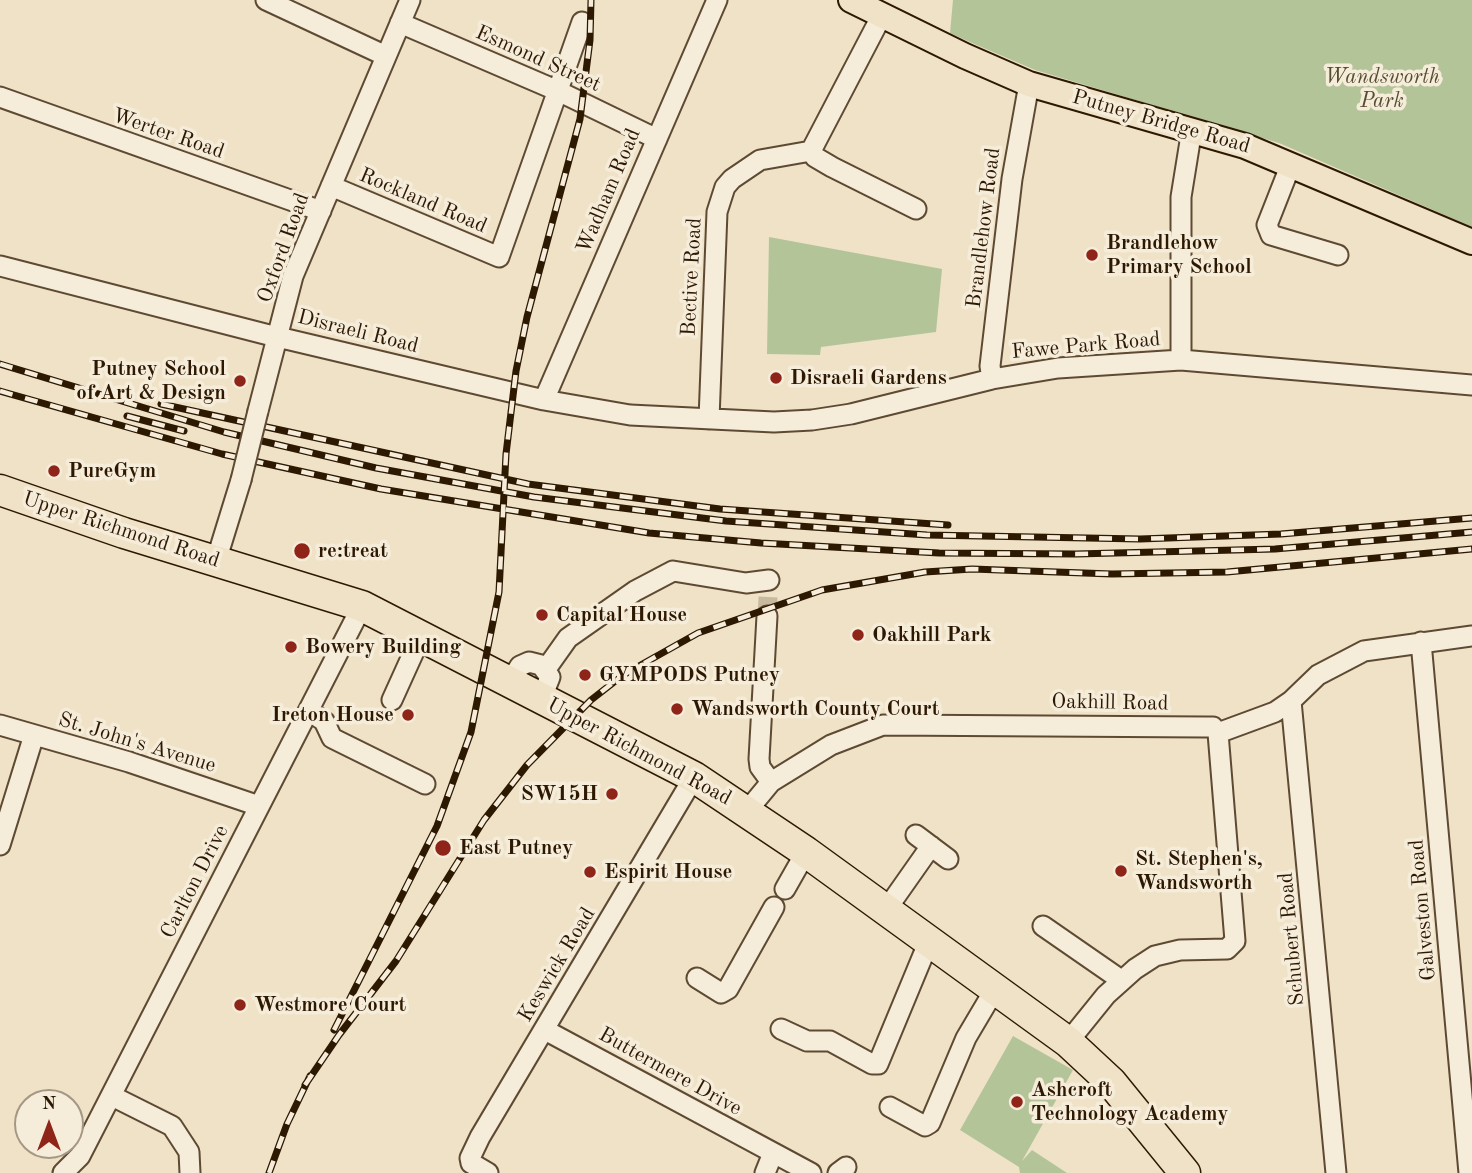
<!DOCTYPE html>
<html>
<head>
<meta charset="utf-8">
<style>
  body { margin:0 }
  #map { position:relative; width:1472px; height:1173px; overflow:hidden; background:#efe2c6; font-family:"Old Standard TT",serif }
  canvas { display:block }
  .north { position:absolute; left:14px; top:1089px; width:70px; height:70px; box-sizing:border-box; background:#f5ecda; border:2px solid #a59784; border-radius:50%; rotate:0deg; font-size:19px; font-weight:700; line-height:28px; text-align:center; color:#2d1802 }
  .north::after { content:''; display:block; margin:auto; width:24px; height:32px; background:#8f2418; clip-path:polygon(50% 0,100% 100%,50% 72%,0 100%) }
</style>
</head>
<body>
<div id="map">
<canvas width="1472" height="1173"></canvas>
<div class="north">N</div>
</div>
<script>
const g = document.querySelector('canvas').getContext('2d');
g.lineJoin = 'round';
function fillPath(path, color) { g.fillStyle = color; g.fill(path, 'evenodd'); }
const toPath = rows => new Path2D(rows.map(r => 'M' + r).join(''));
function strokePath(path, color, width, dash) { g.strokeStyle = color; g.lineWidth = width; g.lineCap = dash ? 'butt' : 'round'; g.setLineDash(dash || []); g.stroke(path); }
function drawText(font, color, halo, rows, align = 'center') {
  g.font = font + ' "Old Standard TT",serif'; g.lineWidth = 7; g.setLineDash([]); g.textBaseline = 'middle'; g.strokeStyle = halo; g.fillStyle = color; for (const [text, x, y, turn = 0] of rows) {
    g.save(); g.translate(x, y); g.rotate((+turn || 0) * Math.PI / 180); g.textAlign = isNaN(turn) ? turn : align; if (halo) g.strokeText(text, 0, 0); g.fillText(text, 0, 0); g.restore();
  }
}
const green = toPath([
  [953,0,1472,0,1472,227,1279,143,1035,70,972,43,950,33],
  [769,237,942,269,936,332,821,347,820,355,767,354],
  [1013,1036,1073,1070,1022,1161,1032,1150,1067,1173,1020,1173,1019,1167,960,1130]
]);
const minorTunnel = toPath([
  [767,616,769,580]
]);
const minor = toPath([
  [266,0,386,56],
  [400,23,558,91,657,139],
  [0,97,321,211],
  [811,151,882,15],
  [1291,164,1267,225,1271,235,1338,255],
  [331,186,499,257,582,22],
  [0,266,265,334,544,400,630,415,774,422,812,420,851,414,992,379,1058,368,1181,360,1472,385],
  [1181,360,1181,197,1192,129],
  [992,379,990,366,1012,179,1029,84],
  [544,400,717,0],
  [258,411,293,276,410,0],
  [709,419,717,212,725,187,732,179,760,160,811,151,815,157,832,167,916,209],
  [216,561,241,480],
  [767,616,759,759,760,767,771,782],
  [1421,642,1469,1173],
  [546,669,568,638,635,591,673,571,746,583,769,580],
  [509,683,520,666,529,662,541,665,550,677,541,700],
  [392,700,421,636],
  [1291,701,1336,1173],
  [309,711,324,721,332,738,425,784],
  [0,725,129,762,259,806],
  [1218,733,1275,712,1291,701,1318,675,1364,651,1472,636],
  [747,811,771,782,831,745,883,725,1206,727,1213,727,1218,733],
  [916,835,948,859],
  [0,845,34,735],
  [785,889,806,852],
  [886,910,931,846],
  [1043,926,1121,980],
  [697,978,721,993,728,989,774,907],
  [781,1029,807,1041,830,1041,872,1064,878,1064,929,941],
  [545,1030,811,1173],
  [1068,1042,1106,995,1135,969,1155,956,1180,950,1227,949,1235,941,1218,733],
  [112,1096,172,1126,189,1152,190,1173],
  [890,1107,925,1126,930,1123,966,1038,995,989],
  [471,1163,470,1158,480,1137,694,777],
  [471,1163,488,1173],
  [63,1173,80,1156,362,606],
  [765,1173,773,1153],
  [838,1173,846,1167]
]);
const major = toPath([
  [851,0,965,56,1029,84,1245,146,1472,242]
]);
const highway = toPath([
  [0,490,124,533,362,606,694,777,806,852,1068,1042,1111,1082,1185,1173]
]);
const rail = toPath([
  [0,364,224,432,376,468,534,497,726,521,927,535,1140,539,1281,534,1472,518],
  [0,391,222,454,381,489,649,533,761,543,939,553,1076,554,1275,549,1472,532],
  [161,404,528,484,720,509,948,525],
  [127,416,184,431],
  [334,1030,437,826,471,732,499,592,506,454,516,371,527,317,580,119,590,40,591,0],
  [305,1085,339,1035,396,961,484,820,527,765,591,700,623,675,698,633,822,590,925,572,972,569,1112,574,1227,572,1472,549],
  [269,1173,287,1124,310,1076]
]);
const minorBridge = toPath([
  [241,480,258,411]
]);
const markers = [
  [1092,255,7,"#8f2418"],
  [776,378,7,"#8f2418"],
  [240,381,7,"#8f2418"],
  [54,471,7,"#8f2418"],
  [302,551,9,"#8f2418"],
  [542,615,7,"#8f2418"],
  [858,635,7,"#8f2418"],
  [291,647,7,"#8f2418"],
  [585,675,7,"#8f2418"],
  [677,709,7,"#8f2418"],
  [408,715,7,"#8f2418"],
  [612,794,7,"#8f2418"],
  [443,848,9,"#8f2418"],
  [1121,871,7,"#8f2418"],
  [590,872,7,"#8f2418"],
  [240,1005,7,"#8f2418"],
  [1017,1102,7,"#8f2418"]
];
const streetNames = [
  ["Esmond Street",538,59,24],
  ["Putney Bridge Road",1161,122,16],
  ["Werter Road",168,134,19],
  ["Wadham Road",609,191,-67],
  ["Rockland Road",423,201,23],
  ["Brandlehow Road",984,228,-83],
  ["Oxford Road",284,248,-70],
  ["Bective Road",692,277,-87],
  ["Disraeli Road",358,332,14],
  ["Fawe Park Road",1086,346,-5],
  ["Upper Richmond Road",121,530,18],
  ["Oakhill Road",1110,703,1],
  ["St. John's Avenue",137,743,17],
  ["Upper Richmond Road",639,752,28],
  ["Carlton Drive",195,882,-63],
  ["Galveston Road",1423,910,-95],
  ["Schubert Road",1292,939,-95],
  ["Keswick Road",557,965,-59],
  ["Buttermere Drive",670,1072,29]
];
const parkNames = [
  ["Wandsworth",1382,77],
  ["Park",1382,101]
];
const poiNames = [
  ["Brandlehow",1106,243],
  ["Primary School",1106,267],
  ["Putney School",226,369,"right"],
  ["of Art & Design",226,393,"right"],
  ["Disraeli Gardens",790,378],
  ["PureGym",68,471],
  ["re:treat",318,551],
  ["Capital House",556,615],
  ["Oakhill Park",872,635],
  ["Bowery Building",305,647],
  ["GYMPODS Putney",599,675],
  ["Wandsworth County Court",691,709],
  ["Ireton House",394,715,"right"],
  ["SW15H",598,794,"right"],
  ["East Putney",459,848],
  ["St. Stephen's,",1135,859],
  ["Wandsworth",1135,883],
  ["Espirit House",604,872],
  ["Westmore Court",254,1005],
  ["Ashcroft",1031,1090],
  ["Technology Academy",1031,1114]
];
fillPath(green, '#b4c499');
strokePath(minorTunnel, '#c8ba9f', 19, [19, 10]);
strokePath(minor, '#5e4a33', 23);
strokePath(major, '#2d1802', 28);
strokePath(highway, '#2d1802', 33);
strokePath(minor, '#f5ecda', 19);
strokePath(major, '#efe2c6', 24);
strokePath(highway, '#efe2c6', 30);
strokePath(rail, '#2d1802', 7);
strokePath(rail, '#f5ecda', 4.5, [13]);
strokePath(minorBridge, '#5e4a33', 23, []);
strokePath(minorBridge, '#f5ecda', 19);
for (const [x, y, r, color] of markers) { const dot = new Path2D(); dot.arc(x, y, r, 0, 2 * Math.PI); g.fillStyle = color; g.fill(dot); strokePath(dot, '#f5ecda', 2.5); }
drawText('21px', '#2d1802', '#f5ecda', streetNames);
drawText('italic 21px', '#564c2f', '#f5ecda', parkNames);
drawText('bold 21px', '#2d1802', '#f5ecda', poiNames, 'left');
</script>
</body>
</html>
